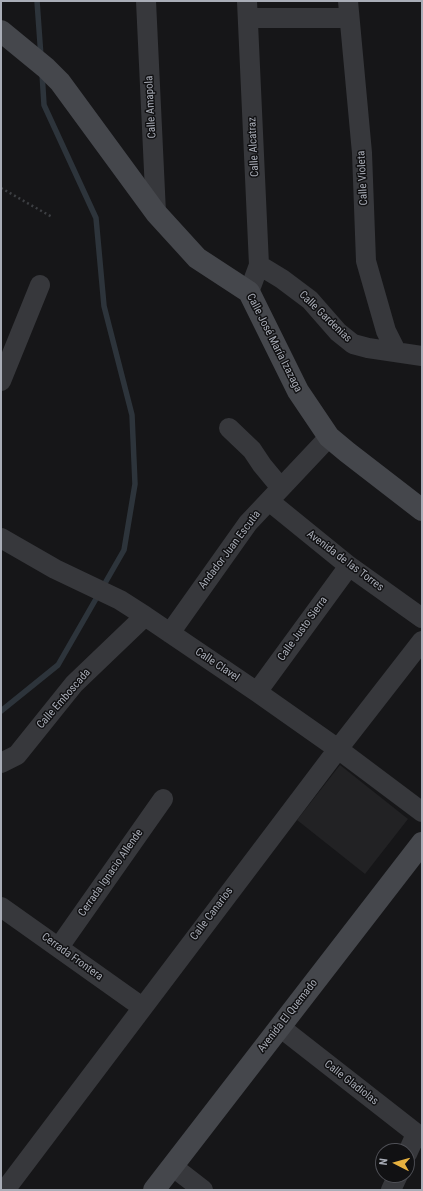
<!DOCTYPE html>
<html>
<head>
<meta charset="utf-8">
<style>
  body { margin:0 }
  #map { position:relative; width:423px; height:1191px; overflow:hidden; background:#161618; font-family:"Roboto Condensed",sans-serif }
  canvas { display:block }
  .frame { position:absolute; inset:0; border:2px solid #a9adb7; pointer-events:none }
  .north { position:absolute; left:375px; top:1143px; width:40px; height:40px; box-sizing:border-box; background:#111113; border:1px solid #4e4f55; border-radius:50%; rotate:276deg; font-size:11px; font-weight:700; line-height:16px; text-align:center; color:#a9adb7 }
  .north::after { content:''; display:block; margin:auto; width:14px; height:18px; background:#e7b13f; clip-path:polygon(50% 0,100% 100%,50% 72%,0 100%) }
</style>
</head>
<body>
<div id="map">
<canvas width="423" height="1191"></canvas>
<div class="frame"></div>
<div class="north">N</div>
</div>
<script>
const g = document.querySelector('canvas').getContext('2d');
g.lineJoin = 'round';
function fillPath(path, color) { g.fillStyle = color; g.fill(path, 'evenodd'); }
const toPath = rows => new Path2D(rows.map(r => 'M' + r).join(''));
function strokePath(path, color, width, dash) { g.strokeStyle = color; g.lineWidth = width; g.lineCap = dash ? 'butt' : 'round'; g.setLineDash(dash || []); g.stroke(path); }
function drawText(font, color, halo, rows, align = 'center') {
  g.font = font + ' "Roboto Condensed",sans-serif'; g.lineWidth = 3; g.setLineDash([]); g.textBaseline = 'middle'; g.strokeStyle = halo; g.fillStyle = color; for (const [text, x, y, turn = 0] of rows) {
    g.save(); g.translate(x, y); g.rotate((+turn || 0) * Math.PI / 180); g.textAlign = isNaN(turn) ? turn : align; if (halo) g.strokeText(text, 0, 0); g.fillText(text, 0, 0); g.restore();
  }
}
const built = toPath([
  [340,765,408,819,365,874,297,820]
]);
const stream = toPath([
  [37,1,41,57],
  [1,711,58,665,124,550,135,484,132,415,104,306,96,218,44,105,42,73]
]);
const path = toPath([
  [1,188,52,217]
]);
const street = toPath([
  [146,1,156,213],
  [247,1,259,265,249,292],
  [348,1,362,153,366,261,386,331,396,351],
  [248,18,349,18],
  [259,265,282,279,310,300,338,332,353,344,368,348,422,356],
  [1,381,40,285],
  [229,428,252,450,262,465,281,488],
  [269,501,349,566,422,618],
  [1,538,55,569,120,600,145,616,257,692,338,749,422,812],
  [170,633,248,523,329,437],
  [257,692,349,566],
  [1,763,17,755,74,684,145,616],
  [1,907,142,1007],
  [59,947,163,799],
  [280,1027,422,1138],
  [407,1154,416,1134],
  [172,1166,203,1190],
  [5,1190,338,749,422,641],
  [391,1190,398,1175]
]);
const secondary = toPath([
  [1,31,46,68,60,82,156,213,197,258,249,292,298,391,329,437,347,452,422,510],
  [154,1190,422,843]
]);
const streetNames = [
  ["Calle Amapola",151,107,-93],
  ["Calle Alcatraz",254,147,-93],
  ["Calle Violeta",363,178,-93],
  ["Calle Gardenias",325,317,44],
  ["Calle José María Izazaga",274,343,63],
  ["Andador Juan Escutia",230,550,-53],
  ["Avenida de las Torres",345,561,37],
  ["Calle Justo Sierra",303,629,-54],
  ["Calle Clavel",217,665,34],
  ["Calle Emboscada",64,699,-49],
  ["Cerrada Ignacio Allende",111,873,-55],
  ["Calle Canarios",212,914,-53],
  ["Cerrada Frontera",72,957,36],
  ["Avenida El Quemado",288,1016,-52],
  ["Calle Gladiolas",351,1083,38]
];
fillPath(built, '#222224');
strokePath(stream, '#2d343b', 5.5);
strokePath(path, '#3d3f43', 2.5, [2, 3]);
strokePath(street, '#37383c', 20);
strokePath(secondary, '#45474c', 22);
drawText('11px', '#a9adb7', '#111113', streetNames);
</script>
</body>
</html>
